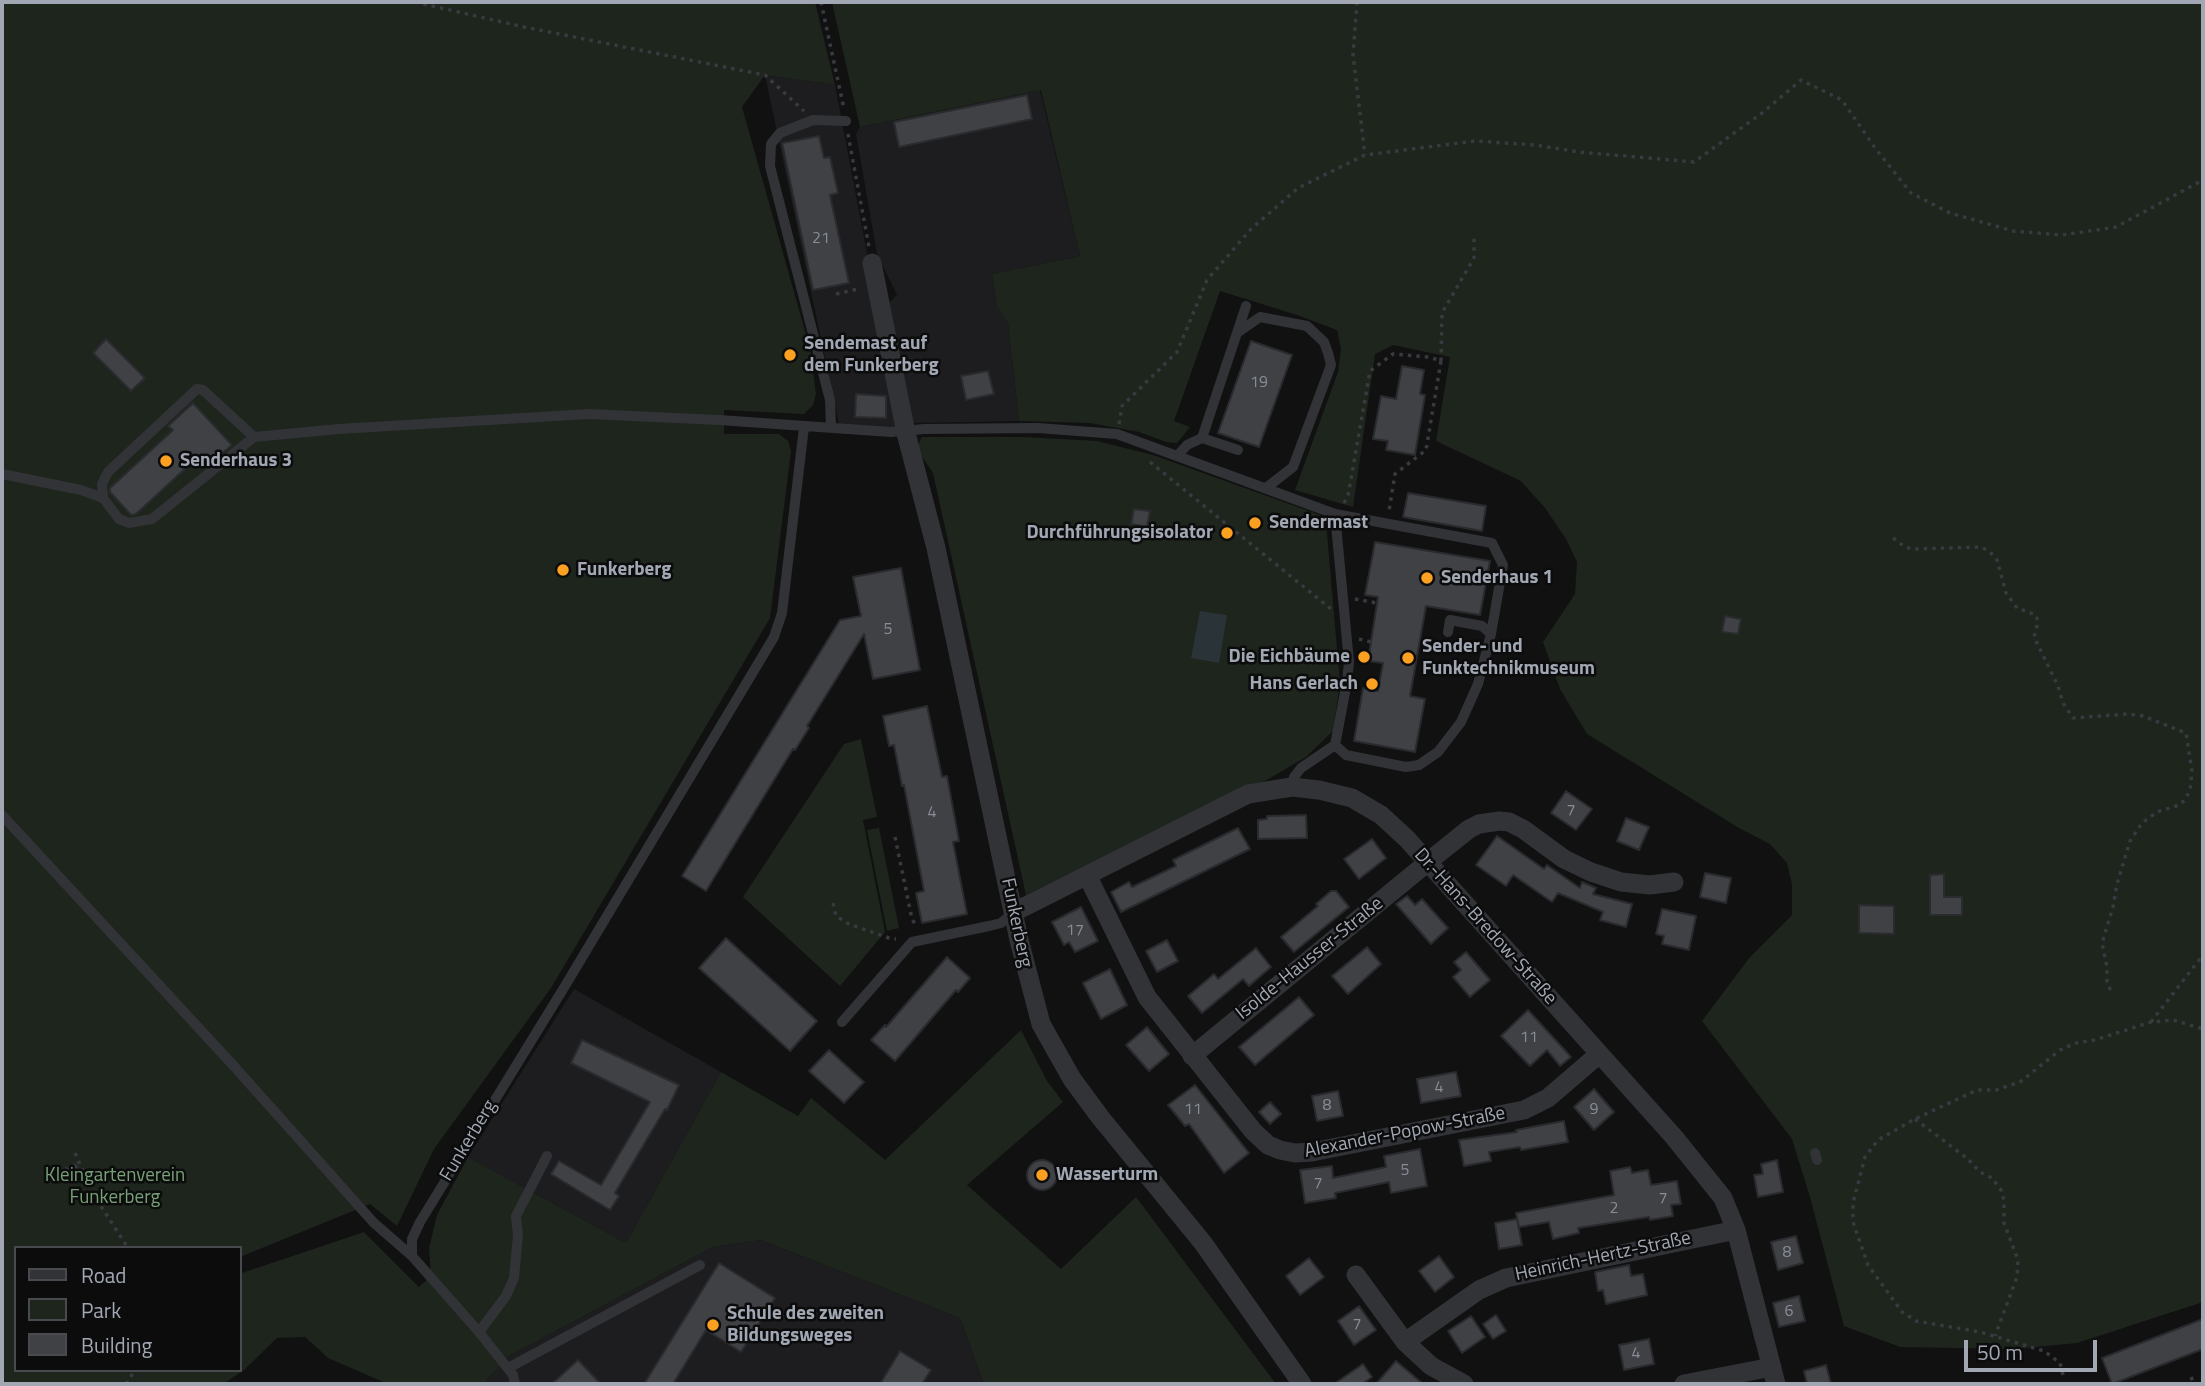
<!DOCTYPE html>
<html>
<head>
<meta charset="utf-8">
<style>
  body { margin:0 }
  #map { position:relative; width:2205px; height:1386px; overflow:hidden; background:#111112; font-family:"Titillium Web",sans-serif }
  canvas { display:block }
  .frame { position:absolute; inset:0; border:4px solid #a1a8b4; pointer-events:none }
  .legend { position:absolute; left:14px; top:1246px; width:228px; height:126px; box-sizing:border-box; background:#0c0c0d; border:2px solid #484a50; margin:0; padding:9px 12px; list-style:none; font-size:21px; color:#a1a8b4 }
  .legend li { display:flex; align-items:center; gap:14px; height:35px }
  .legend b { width:35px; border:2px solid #484a50 }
  .scale { position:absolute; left:1964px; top:1340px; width:133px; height:32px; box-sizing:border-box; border:4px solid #a1a8b4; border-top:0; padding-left:9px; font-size:21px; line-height:24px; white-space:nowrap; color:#a1a8b4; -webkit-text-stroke:5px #0c0c0d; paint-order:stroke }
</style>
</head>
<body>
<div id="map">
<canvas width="2205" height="1386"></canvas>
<div class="frame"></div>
<ul class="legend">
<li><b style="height:9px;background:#313337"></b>Road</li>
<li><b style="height:19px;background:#1d251d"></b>Park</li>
<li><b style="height:19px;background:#3f4145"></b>Building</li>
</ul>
<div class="scale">50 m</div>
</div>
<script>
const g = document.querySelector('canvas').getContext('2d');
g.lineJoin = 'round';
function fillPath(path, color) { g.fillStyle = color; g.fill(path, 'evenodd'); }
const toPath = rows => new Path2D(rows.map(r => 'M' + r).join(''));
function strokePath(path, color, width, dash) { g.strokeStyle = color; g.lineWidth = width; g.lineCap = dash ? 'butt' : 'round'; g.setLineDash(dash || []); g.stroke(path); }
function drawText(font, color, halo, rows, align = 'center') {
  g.font = font + ' "Titillium Web",sans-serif'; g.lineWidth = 5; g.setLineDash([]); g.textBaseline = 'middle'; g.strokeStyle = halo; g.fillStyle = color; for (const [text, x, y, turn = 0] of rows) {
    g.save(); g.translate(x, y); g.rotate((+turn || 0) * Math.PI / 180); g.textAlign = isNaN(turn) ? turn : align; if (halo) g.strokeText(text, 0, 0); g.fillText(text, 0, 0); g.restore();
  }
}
const built = toPath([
  [765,75,835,85,900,427,840,428],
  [1040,90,1080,256,992,274,997,307,1008,324,1019,421,912,423,889,303,897,295,877,254,856,134,860,127],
  [574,989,721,1072,626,1243,468,1157],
  [761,1240,960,1318,984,1384,483,1384,509,1356,713,1247]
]);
const green = toPath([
  [2,2,815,2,835,85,765,75,742,107,810,349,816,394,813,405,804,414,724,410,724,434,779,434,788,441,791,451,770,618,551,988,434,1149,397,1226,370,1204,240,1257,240,1248,16,1248,16,1370,240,1370,240,1270,242,1273,364,1232,419,1287,431,1276,429,1248,437,1215,468,1157,626,1243,721,1072,798,1116,811,1098,885,1160,1021,1030,1047,1081,1063,1102,967,1185,1061,1269,1136,1197,1276,1384,984,1384,960,1318,761,1240,713,1247,509,1356,483,1384,388,1384,328,1358,305,1337,277,1338,244,1370,223,1384,2,1384],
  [832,2,2203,2,2203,1302,2077,1343,2013,1349,1900,1347,1844,1326,1810,1197,1792,1139,1702,1021,1750,957,1792,915,1792,884,1787,863,1770,844,1739,828,1587,734,1560,689,1543,642,1575,594,1577,562,1566,539,1545,508,1521,481,1436,441,1450,357,1393,345,1375,354,1353,507,1295,490,1338,372,1341,349,1337,330,1297,315,1220,291,1174,421,1190,427,1177,443,1166,442,1139,432,1090,423,1019,421,1008,324,997,307,992,274,1080,256,1041,90,860,127],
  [922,437,1023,437,1097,441,1153,455,1320,515,1326,522,1340,684,1333,731,1306,757,1265,781,1246,786,1026,895,933,473,916,448],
  [861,739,877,817,863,820,885,932,840,986,743,897,844,744],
  [879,828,899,928,887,931,867,830]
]);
const water = toPath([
  [1200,611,1227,615,1219,663,1191,658]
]);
const building = toPath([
  [1027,95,1032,119,899,147,894,122,1027,95],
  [819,136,824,158,830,157,838,193,830,195,849,283,813,290,782,143,819,136],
  [106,339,145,378,131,391,93,353,106,339],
  [1251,341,1292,355,1259,447,1218,433,1251,341],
  [1402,366,1424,370,1420,394,1425,395,1415,455,1386,450,1388,441,1373,439,1381,396,1396,399,1402,366],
  [988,371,994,394,966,400,961,376,988,371],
  [856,394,886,396,886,418,855,417,856,394],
  [193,403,232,445,208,465,199,456,136,514,131,515,110,492,110,488,173,430,168,426,193,403],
  [1408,493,1486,506,1482,531,1403,517,1408,493],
  [1134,509,1150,511,1147,527,1131,524,1134,509],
  [1375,542,1490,561,1480,615,1426,606,1410,696,1425,699,1415,752,1354,741,1363,688,1378,691,1383,663,1368,661,1378,597,1365,595,1375,542],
  [901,568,920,670,873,679,864,634,807,726,809,728,795,750,793,749,706,891,682,876,840,620,861,616,853,577,901,568],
  [1725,616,1741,619,1738,634,1722,632,1725,616],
  [927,706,942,777,947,776,959,841,953,842,967,914,922,923,916,893,924,891,904,785,902,786,894,745,889,746,883,716,927,706],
  [1566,791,1592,809,1576,830,1551,813,1566,791],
  [1306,815,1307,838,1258,839,1258,820,1267,819,1267,816,1306,815],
  [1626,818,1649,827,1639,850,1617,841,1626,818],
  [1238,828,1250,849,1121,912,1111,892,1129,882,1132,887,1176,866,1173,860,1238,828],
  [1497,836,1544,869,1547,865,1580,888,1582,882,1596,888,1593,894,1632,904,1626,927,1600,920,1603,912,1558,893,1552,902,1513,875,1506,886,1476,865,1497,836],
  [1372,839,1386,858,1359,879,1344,859,1372,839],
  [1705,873,1731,878,1726,903,1700,897,1705,873],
  [1944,874,1944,897,1962,897,1962,915,1930,915,1930,875,1944,874],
  [1331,891,1336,891,1349,907,1294,952,1281,937,1318,906,1316,904,1331,891],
  [1407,896,1415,905,1422,899,1448,928,1431,944,1396,904,1407,896],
  [1859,905,1894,906,1894,934,1859,933,1859,905],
  [1081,907,1098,941,1075,952,1069,942,1064,945,1052,922,1081,907],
  [1662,909,1696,916,1689,950,1662,944,1664,936,1656,934,1662,909],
  [726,938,817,1021,790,1051,699,968,726,938],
  [1167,940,1178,961,1157,972,1146,951,1167,940],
  [1367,947,1381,964,1348,994,1332,976,1367,947],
  [1256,948,1271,967,1249,986,1243,979,1202,1013,1188,996,1214,974,1218,979,1256,948],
  [1466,952,1490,980,1470,997,1453,977,1461,970,1454,962,1466,952],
  [947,957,970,978,958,992,956,990,895,1061,871,1040,885,1025,886,1027,947,957],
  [1110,969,1127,1005,1101,1019,1083,983,1110,969],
  [1299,997,1314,1015,1255,1065,1239,1047,1299,997],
  [1528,1010,1571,1057,1560,1066,1547,1050,1530,1066,1501,1036,1528,1010],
  [1147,1027,1169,1054,1149,1071,1126,1045,1147,1027],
  [582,1040,679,1085,667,1110,665,1109,615,1193,619,1196,610,1210,551,1174,559,1161,601,1185,650,1102,571,1063,582,1040],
  [829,1050,864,1082,844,1103,809,1071,829,1050],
  [1456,1072,1461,1096,1421,1103,1417,1079,1456,1072],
  [1195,1085,1249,1153,1224,1173,1189,1124,1185,1126,1168,1105,1195,1085],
  [1594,1089,1614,1112,1594,1130,1574,1107,1594,1089],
  [1338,1091,1343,1116,1317,1121,1312,1096,1338,1091],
  [1270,1102,1281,1114,1270,1124,1259,1112,1270,1102],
  [1564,1121,1568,1142,1521,1150,1520,1147,1489,1152,1491,1161,1464,1166,1459,1140,1517,1132,1516,1130,1564,1121],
  [1420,1149,1427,1186,1391,1193,1389,1182,1335,1193,1336,1198,1305,1203,1300,1170,1332,1166,1333,1178,1386,1167,1384,1156,1420,1149],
  [1777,1160,1783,1192,1758,1197,1754,1175,1763,1174,1761,1164,1777,1160],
  '1027 1175a15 15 0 1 1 30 0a15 15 0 1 1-30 0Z',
  [76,1163,82,1176,67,1183,61,1170,76,1163],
  [1630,1167,1632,1173,1648,1170,1651,1185,1677,1181,1681,1204,1671,1205,1673,1216,1650,1220,1649,1217,1578,1228,1579,1233,1553,1239,1549,1222,1519,1227,1516,1213,1614,1195,1610,1171,1630,1167],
  [1517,1219,1522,1245,1499,1249,1495,1223,1517,1219],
  [1796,1236,1803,1263,1778,1270,1771,1242,1796,1236],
  [1439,1256,1454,1277,1435,1292,1419,1271,1439,1256],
  [1309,1258,1324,1277,1300,1295,1286,1276,1309,1258],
  [719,1263,775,1298,764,1316,741,1352,706,1330,673,1384,644,1384,719,1263],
  [1629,1265,1631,1276,1643,1274,1647,1295,1606,1304,1603,1290,1598,1291,1595,1272,1629,1265],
  [1799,1296,1805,1321,1779,1327,1773,1303,1799,1296],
  [1359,1306,1376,1330,1354,1345,1338,1321,1359,1306],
  [1496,1315,1506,1331,1493,1339,1483,1324,1496,1315],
  [1471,1316,1485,1337,1462,1353,1448,1331,1471,1316],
  [2203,1319,2203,1349,2112,1384,2102,1358,2203,1319],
  [1649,1339,1654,1364,1624,1370,1619,1345,1649,1339],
  [900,1351,931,1370,922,1384,880,1384,900,1351],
  [578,1360,601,1384,552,1384,578,1360],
  [1396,1361,1423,1384,1376,1384,1396,1361],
  [1363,1364,1372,1377,1362,1384,1334,1384,1363,1364],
  [1826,1365,1831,1384,1807,1384,1804,1371,1826,1365]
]);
const path = toPath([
  [415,2,524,27,765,75,804,111],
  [821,2,844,109],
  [1357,2,1353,55,1365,155],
  [848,134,869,247],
  [836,294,858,289],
  [1441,361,1442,313,1474,258,1474,235],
  [1119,424,1122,406,1177,352,1207,280,1251,229,1298,188,1365,155,1475,141,1535,145,1579,152,1694,162,1762,113,1801,80,1842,100,1875,148,1911,193,1950,213,2013,231,2062,235,2116,227,2203,180],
  [1150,462,1331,609],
  [1344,503,1348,496,1370,371,1393,354,1429,357,1441,361,1426,450,1395,474,1389,511],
  [1893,538,1905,547,1913,549,1981,547,1990,552,1997,560,2006,593,2017,608,2036,615,2038,622,2034,637,2058,686,2063,703,2073,718,2127,714,2143,716,2186,733,2192,771,2190,790,2185,800,2179,805,2157,812,2142,823,2130,841,2117,884,2113,907,2102,943,2107,967,2107,982,2112,994],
  [1355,599,1377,603],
  [1359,639,1371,642],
  [895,837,912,919,917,927],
  [833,903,836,916,849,924,889,938,896,939],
  [2151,1022,2203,955],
  [1915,1119,1968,1159,1980,1172,1992,1178,2001,1190,2004,1200,2004,1223,2018,1260,2017,1277,1995,1336],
  [75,1153,93,1194,128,1248],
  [2063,1375,2060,1363,2044,1351,1980,1332,1916,1321,1902,1312,1868,1265,1853,1222,1853,1203,1865,1157,1878,1140,1915,1119,1977,1090,1996,1090,2020,1082,2060,1050,2076,1043,2095,1040,2151,1022,2173,1020,2203,1029],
  [2191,1377,2194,1384],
  [126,1384,135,1370]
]);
const service = toPath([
  [1237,333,1260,317,1307,326,1324,342,1328,353,1331,365,1293,467,1266,488],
  [831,427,830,400,770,166,771,144,780,133,813,120,846,121],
  [254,437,203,390,197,389,108,472,102,484,103,498,119,519,129,523,152,519,254,437,339,429,589,414,719,420,891,432,924,429,1038,428,1117,434,1335,514,1492,543,1503,565,1491,634,1478,684,1461,722,1438,752,1419,765,1406,767,1346,755,1335,745],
  [1202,438,1238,450],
  [1178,455,1187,445,1202,438,1246,306],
  [2,474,81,490,103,498],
  [1448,632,1450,620,1482,626,1491,634],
  [1292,787,1294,777,1301,768,1335,745,1347,682,1349,662,1335,514],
  [2,815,232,1064,374,1223,412,1256,479,1332,513,1375,515,1384],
  [842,1022,912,942,989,926,1001,923,1014,912],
  [1815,1153,1817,1160],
  [412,1256,412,1239,420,1222,565,986,774,637,782,613,804,427],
  [479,1332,506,1296,514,1278,518,1235,516,1216,547,1156],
  [508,1368,700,1265]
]);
const minor = toPath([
  [872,263,906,433,936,548,1019,940,1041,1024,1072,1079,1100,1117,1203,1243,1302,1384],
  [1087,875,1147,997,1253,1131,1268,1145,1280,1150,1295,1153,1312,1152,1524,1110,1548,1098,1598,1055],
  [1014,912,1248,794,1292,787,1319,790,1352,798,1381,815,1407,839,1674,1137,1723,1198,1736,1230,1776,1384],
  [1192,1056,1439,853,1469,829,1479,824,1499,821,1509,822,1523,829,1564,859,1591,872,1621,882,1650,885,1674,882],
  [1356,1275,1405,1342,1431,1366,1464,1384],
  [1405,1342,1479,1290,1506,1278,1736,1230],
  [1684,1384,1772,1367]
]);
const markers = [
  [790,355,7,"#fba020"],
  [166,461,7,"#fba020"],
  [1255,523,7,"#fba020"],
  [1227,533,7,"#fba020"],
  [563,570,7,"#fba020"],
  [1427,578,7,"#fba020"],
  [1364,657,7,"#fba020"],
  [1408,658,7,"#fba020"],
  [1372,684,7,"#fba020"],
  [1042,1175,7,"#fba020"],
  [713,1325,7,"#fba020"]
];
const numberNames = [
  ["21",821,239],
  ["19",1259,383],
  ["5",888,630],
  ["7",1571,811],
  ["4",932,813],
  ["17",1075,931],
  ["11",1529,1038],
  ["4",1439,1088],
  ["8",1327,1106],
  ["11",1193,1110],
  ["9",1594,1110],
  ["5",1405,1171],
  ["7",1318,1184],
  ["7",1663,1199],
  ["2",1614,1209],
  ["8",1787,1253],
  ["6",1789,1312],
  ["7",1357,1325],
  ["4",1636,1354]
];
const poiNames = [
  ["Sendemast auf",804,344],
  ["dem Funkerberg",804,366],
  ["Senderhaus 3",180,461],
  ["Sendermast",1269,523],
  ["Durchführungsisolator",1213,533,"right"],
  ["Funkerberg",577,570],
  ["Senderhaus 1",1441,578],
  ["Sender- und",1422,647],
  ["Funktechnikmuseum",1422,669],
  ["Die Eichbäume",1350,657,"right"],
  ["Hans Gerlach",1358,684,"right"],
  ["Wasserturm",1056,1175],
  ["Schule des zweiten",727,1314],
  ["Bildungsweges",727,1336]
];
const streetNames = [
  ["Funkerberg",1016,923,78],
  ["Dr.-Hans-Bredow-Straße",1485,927,48],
  ["Isolde-Hausser-Straße",1310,959,-39],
  ["Alexander-Popow-Straße",1405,1133,-11],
  ["Funkerberg",469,1141,-59],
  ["Heinrich-Hertz-Straße",1603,1257,-12]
];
const parkNames = [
  ["Kleingartenverein",115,1176],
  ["Funkerberg",115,1198]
];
fillPath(built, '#1d1d1f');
fillPath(green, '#1d251d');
fillPath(water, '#293338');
fillPath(building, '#3f4145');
strokePath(building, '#2a2b2e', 2);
strokePath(path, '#373a3e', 3.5, [3.5, 5]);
strokePath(service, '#313337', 10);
strokePath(minor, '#313337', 19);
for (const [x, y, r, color] of markers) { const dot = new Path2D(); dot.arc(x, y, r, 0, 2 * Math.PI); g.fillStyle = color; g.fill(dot); strokePath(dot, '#0c0c0d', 2.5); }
drawText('16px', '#888e98', null, numberNames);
drawText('bold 19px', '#a1a8b4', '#0c0c0d', poiNames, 'left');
drawText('19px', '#a1a8b4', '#0c0c0d', streetNames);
drawText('19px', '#77a077', '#0c0c0d', parkNames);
</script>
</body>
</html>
